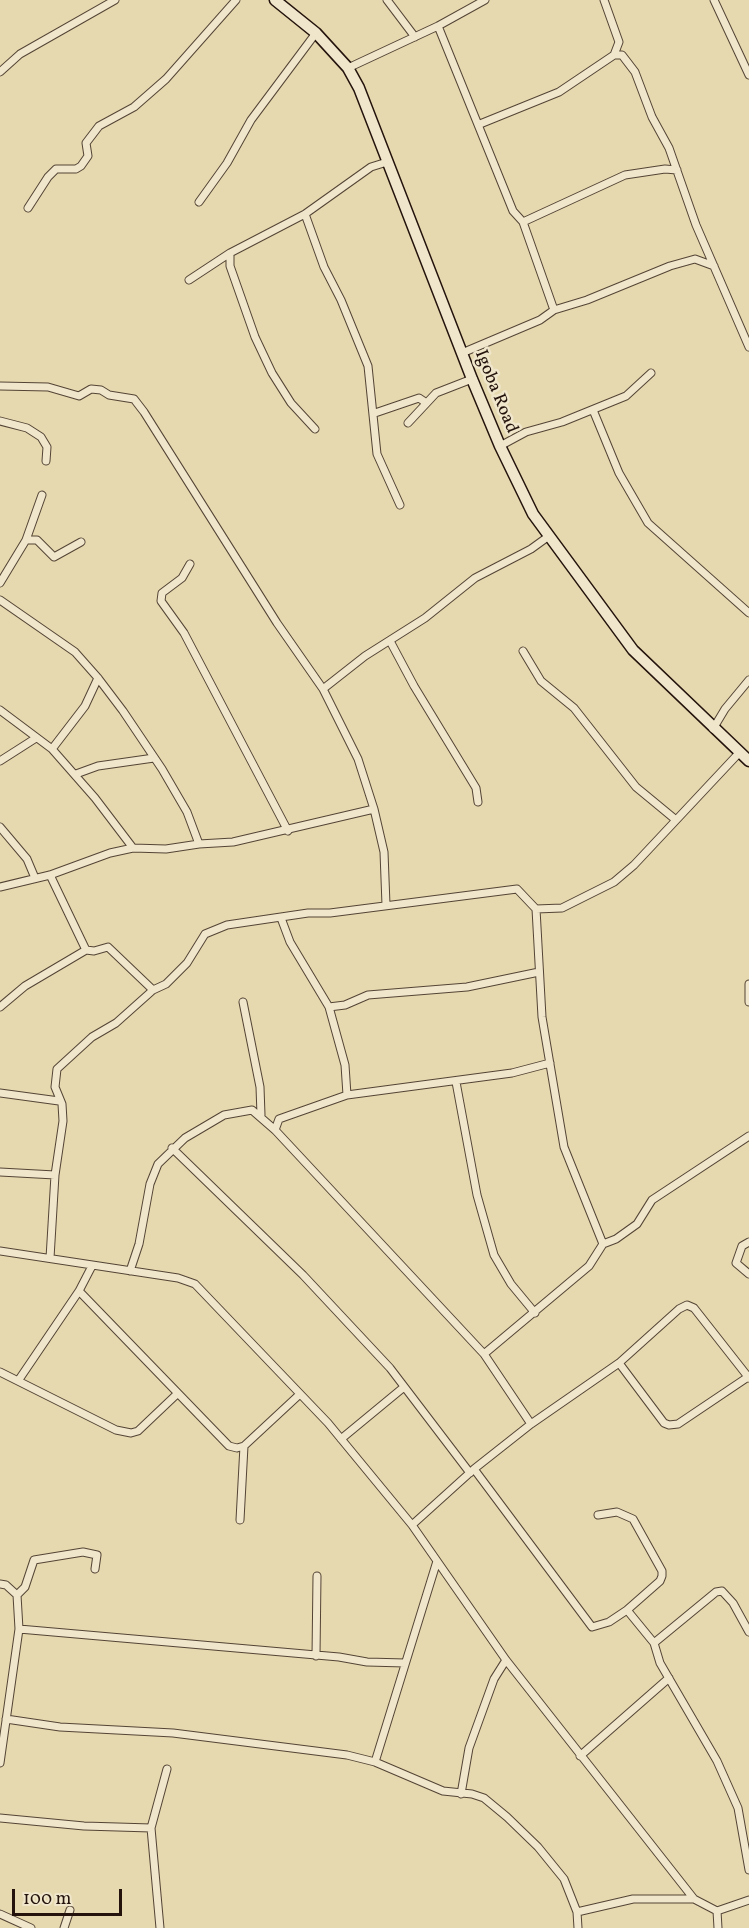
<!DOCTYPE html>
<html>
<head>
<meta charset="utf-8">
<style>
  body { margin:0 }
  #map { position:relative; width:749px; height:1928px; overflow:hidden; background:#e6d9af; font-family:Vollkorn,serif }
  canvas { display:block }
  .scale { position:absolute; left:12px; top:1889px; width:110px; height:27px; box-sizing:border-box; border:3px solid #24130c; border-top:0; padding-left:8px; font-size:18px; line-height:21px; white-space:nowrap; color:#24130c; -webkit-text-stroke:4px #efe6cb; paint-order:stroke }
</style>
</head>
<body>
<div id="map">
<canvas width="749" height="1928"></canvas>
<div class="scale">100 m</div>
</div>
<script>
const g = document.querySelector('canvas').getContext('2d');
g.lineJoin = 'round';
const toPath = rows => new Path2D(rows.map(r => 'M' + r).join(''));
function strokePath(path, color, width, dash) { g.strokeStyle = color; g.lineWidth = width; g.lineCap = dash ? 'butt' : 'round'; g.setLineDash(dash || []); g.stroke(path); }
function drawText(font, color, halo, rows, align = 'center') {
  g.font = font + ' Vollkorn,serif'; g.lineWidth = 5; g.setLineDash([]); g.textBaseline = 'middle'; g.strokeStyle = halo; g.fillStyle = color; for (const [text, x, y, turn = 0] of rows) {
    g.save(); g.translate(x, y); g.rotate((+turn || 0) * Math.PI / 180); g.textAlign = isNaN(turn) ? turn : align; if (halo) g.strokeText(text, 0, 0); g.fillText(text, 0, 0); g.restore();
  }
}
const street = toPath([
  [387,0,415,37],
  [714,0,749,75],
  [438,26,513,211,523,222,554,310],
  [614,55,622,55,635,72,652,117,669,148,696,225,749,347],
  [348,68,438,26,485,0],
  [0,72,20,54,115,0],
  [480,124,559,92,614,55,619,42,604,0],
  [199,202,227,163,251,120,316,33],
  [28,208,48,177,56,169,76,169,81,166,88,156,86,143,99,126,134,107,166,79,236,0],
  [305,214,324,267,341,300,368,366,377,454,400,505],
  [523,222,625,175,665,169,677,170],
  [230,253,230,266,255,337,272,373,291,403,315,429],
  [189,280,230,253,305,214,371,167,387,162],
  [462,353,540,320,554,310,587,300,670,266,695,259,714,266],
  [0,386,48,387,79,396,91,389,101,390,109,395,134,399,144,412,277,623,323,689,358,759,374,809,384,852,386,905],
  [593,410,619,473,648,523,749,613],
  [375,413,419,398,425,402],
  [0,421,27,428,41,437,47,447,46,461],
  [408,423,436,393,472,379],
  [500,446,526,432,562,422,626,396,651,373],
  [26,540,37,540,54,557,81,542],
  [190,564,182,578,162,593,161,601,184,633,288,831],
  [0,583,26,540,42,495],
  [0,600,75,652,98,678,123,711,162,769,187,812,199,844],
  [390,641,414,686,476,788,478,802],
  [523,651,541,681,574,708,636,787,676,820],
  [323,689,365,656,425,618,475,578,531,549,549,536],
  [0,710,52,749,95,798,133,848],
  [713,729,725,709,749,680],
  [52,749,85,706,98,678],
  [0,761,36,738],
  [76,774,98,766,154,758],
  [0,827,27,859,35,878],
  [0,887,50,875,110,853,133,848,166,849,199,844,233,842,374,809],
  [536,909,562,908,614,882,634,865,739,753],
  [281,918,290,942,329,1007,345,1065,347,1095],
  [86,950,94,951,108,947,153,990],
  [749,984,749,1002],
  [243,1002,260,1087,261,1115],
  [0,1007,25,986,86,950,50,875],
  [329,1007,345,1005,368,995,467,987,539,972],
  [456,1082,477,1195,494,1255,511,1284,535,1313],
  [0,1093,59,1101],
  [275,1130,279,1119,347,1095,512,1073,550,1063],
  [172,1148,303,1275,390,1368,470,1473],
  [0,1172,55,1175],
  [749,1242,742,1246,736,1263,749,1274],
  [603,1244,616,1239,637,1224,652,1200,749,1136],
  [0,1251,178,1278,195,1284,328,1423,412,1525,506,1660,694,1899,717,1911,749,1900],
  [50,1258,55,1175,63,1121,62,1104,55,1087,57,1069,92,1037,116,1023,153,990,166,984,187,963,205,934,227,925,308,913,330,913,517,889,536,909,542,1017,564,1147,603,1244,589,1266,484,1354],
  [130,1271,139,1244,150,1184,158,1164,185,1138,224,1115,252,1110,275,1130,484,1354,531,1424],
  [79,1291,229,1446,237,1448,244,1446,300,1394],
  [619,1363,664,1423,669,1425,678,1424,748,1377],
  [0,1372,116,1430,131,1433,138,1431,177,1394],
  [18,1381,79,1291,92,1266],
  [341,1439,404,1387],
  [474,1469,592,1627,609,1622,627,1610,660,1581,662,1576,662,1571,633,1519,617,1512,598,1515],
  [240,1520,244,1446],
  [412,1525,474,1469,531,1424,619,1363,679,1309,687,1305,694,1308,749,1378],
  [0,1584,6,1585,17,1595,19,1629,0,1763],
  [17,1595,25,1587,34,1560,83,1552,97,1555,95,1569],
  [627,1610,654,1643,660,1663,717,1761,738,1808,749,1870],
  [19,1629,339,1657,367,1662,405,1663],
  [654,1643,716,1592,722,1591,733,1603,749,1632],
  [316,1656,317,1576],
  [6,1719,60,1727,173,1733,347,1755,375,1762,443,1791,472,1794,484,1798,507,1817,538,1847,564,1879,577,1912,578,1928],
  [580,1756,669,1678],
  [375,1762,437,1561],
  [461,1794,469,1748,494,1679,506,1660],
  [0,1818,84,1826,151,1828,160,1928],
  [151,1828,167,1769],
  [717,1911,718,1928],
  [577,1912,633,1899,694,1899],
  [0,1914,31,1928],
  [64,1928,70,1910]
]);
const secondary = toPath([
  [275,0,316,33,348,68,359,88,472,379,500,446,533,514,633,650,749,761]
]);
const streetNames = [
  ["Igoba Road",495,392,68]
];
strokePath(street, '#544435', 9);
strokePath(secondary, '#24130c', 13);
strokePath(street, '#efe6cb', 7);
strokePath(secondary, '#efe6cb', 10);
drawText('18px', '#24130c', '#efe6cb', streetNames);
</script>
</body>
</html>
